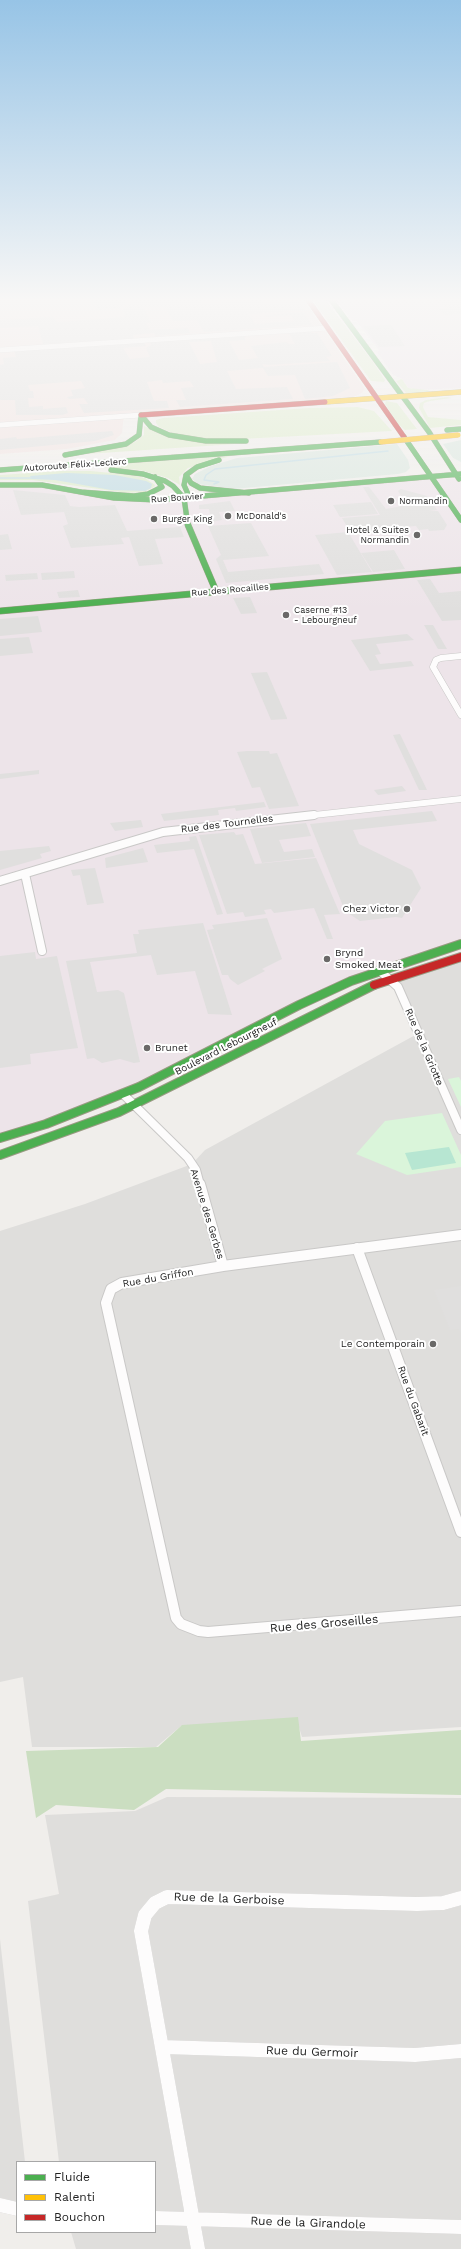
<!DOCTYPE html>
<html>
<head>
<meta charset="utf-8">
<style>
  body { margin:0 }
  #map { position:relative; width:461px; height:2249px; overflow:hidden; background:#f0eeeb; font-family:"Work Sans",sans-serif }
  canvas { display:block }
  .legend { position:absolute; left:16px; top:2161px; width:140px; height:72px; box-sizing:border-box; background:#fff; border:1px solid #a7a7a7; margin:0; padding:5px 7px; list-style:none; font-size:12px; color:#222 }
  .legend li { display:flex; align-items:center; gap:8px; height:20px }
  .legend b { width:20px; border:1px solid #a7a7a7 }
</style>
</head>
<body>
<div id="map">
<canvas width="461" height="2249"></canvas>
<ul class="legend">
<li><b style="height:5px;background:#4caf50"></b>Fluide</li>
<li><b style="height:5px;background:#ffc107"></b>Ralenti</li>
<li><b style="height:5px;background:#c62828"></b>Bouchon</li>
</ul>
</div>
<script>
const g = document.querySelector('canvas').getContext('2d');
g.lineJoin = 'round';
function fillPath(path, color) { g.fillStyle = color; g.fill(path, 'evenodd'); }
const toPath = rows => new Path2D(rows.map(r => 'M' + r).join(''));
function strokePath(path, color, width, dash) { g.strokeStyle = color; g.lineWidth = width; g.lineCap = dash ? 'butt' : 'round'; g.setLineDash(dash || []); g.stroke(path); }
function drawText(font, color, halo, rows, align = 'center') {
  g.font = font + ' "Work Sans",sans-serif'; g.lineWidth = 4; g.setLineDash([]); g.textBaseline = 'middle'; g.strokeStyle = halo; g.fillStyle = color; for (const [text, x, y, turn = 0] of rows) {
    g.save(); g.translate(x, y); g.rotate((+turn || 0) * Math.PI / 180); g.textAlign = isNaN(turn) ? turn : align; if (halo) g.strokeText(text, 0, 0); g.fillText(text, 0, 0); g.restore();
  }
}
const residential = toPath([
  [461,957,461,1727,302,1737,296,1718,181,1726,156,1747,32,1747,23,1677,0,1682,0,1231,85,1204,192,1164,205,1150,419,1033,395,983],
  [167,1797,461,1798,461,1891,445,1902,461,1898,461,2249,76,2249,71,2232,155,2232,155,2162,59,2162,28,1901,59,1894,45,1815,135,1811],
  [0,1939,25,2162,17,2162,17,2209,0,2205]
]);
const commercial = toPath([
  [0,297,302,297,365,389,362,393,352,398,124,415,122,433,115,440,67,449,0,454]
]);
const industrial = toPath([
  [334,297,461,297,461,388,420,390,408,388,402,379,393,375,377,352,379,350,356,321,352,321],
  [461,478,461,944,379,970,172,1071,0,1137,0,485,29,484,135,500,355,483]
]);
const grass = toPath([
  [311,298,324,298,373,362,385,380,384,382,371,381],
  [402,379,408,388,428,390,431,393,406,393,396,381],
  [447,397,452,398,430,401,424,403,423,407,428,417,461,420,461,425,430,428,419,408,420,403,426,400],
  [386,401,397,403,417,429,405,430,398,424,385,404],
  [358,407,374,411,392,431,223,440,179,436,159,427,156,423,156,420,163,418,309,408],
  [144,426,165,436,236,444,86,454,109,450,135,442,144,435],
  [231,456,188,468,179,477,180,485,168,478,140,470,87,466],
  [61,471,91,471,132,475,145,478,155,485,154,487,144,492,128,493,33,480,0,480,0,475]
]);
const forest = toPath([
  [298,1717,301,1741,461,1730,461,1795,166,1789,134,1810,56,1805,36,1818,26,1751,158,1747,182,1725]
]);
const wetland = toPath([
  [461,440,461,462,453,458,443,444],
  [397,444,408,460,410,468,406,472,398,474,234,489,198,484,192,479,195,474,211,466,237,458]
]);
const park = toPath([
  [459,1077,461,1081,461,1107,448,1079],
  [442,1113,461,1155,461,1167,407,1175,356,1154,385,1121]
]);
const pitch = toPath([
  [449,1147,456,1163,412,1170,405,1153]
]);
const parking = toPath([
  [80,297,126,297,131,298,119,308,97,310,92,298],
  [141,297,199,297,203,304,257,300,264,301,265,304,298,302,304,310,249,314,255,324,294,321,291,315,266,317,265,315,304,312,312,325,204,332,197,320,173,321,164,306,143,307,151,323,146,323,150,330,188,328,190,333,156,336,154,333,133,335,134,339,43,344,38,326,0,328,0,320,53,317,57,322,125,317,123,309],
  [436,297,461,297,461,314,444,315,439,309,446,308],
  [391,325,405,346,379,347,363,326],
  [310,331,312,333,317,333,332,356,326,357,330,361,268,365,262,364,264,367,337,362,350,388,333,396,305,399,295,375,268,376,263,368,227,371,236,389,287,387,293,399,180,407,176,400,186,400,181,388,194,387,190,381,163,383,162,380,147,382,154,401,167,401,169,408,84,413,79,404,88,404,84,398,69,399,67,397,73,396,71,390,85,388,81,381,28,385,30,391,33,391,34,398,28,398,29,407,43,406,43,409,66,407,68,413,62,415,16,415,15,400,0,400,0,365,4,364,3,358,16,357,14,349,144,342,146,346,123,348,130,359,150,357,146,348,151,345,150,341,244,335,245,340,229,341,239,360,258,358,251,346,286,342,289,344,295,344,289,333],
  [211,341,217,362,200,364,189,342],
  [112,431,114,435,95,441,0,450,0,439,16,437,17,439],
  [363,487,369,487,386,509,407,505,398,491,401,489,427,496,437,510,429,511,438,511,447,525,444,530,429,531,428,529,419,530,416,526,403,527,404,531,352,535,342,518,380,515],
  [13,490,65,495,70,506,79,507,115,505,127,531,180,527,184,537,155,539,163,564,139,566,129,537,121,538,124,544,71,548,63,526,68,524,64,512,21,515],
  [230,501,235,511,219,512,222,520,200,524,198,521,211,520,209,509,199,509,199,505],
  [371,502,378,514,340,517,333,505],
  [251,523,269,556,223,560,228,572,319,564,324,574,226,583,216,559,221,555,208,526],
  [348,532,372,572,337,575,315,535],
  [8,534,12,549,0,550,0,535],
  [394,550,405,569,373,572,361,553],
  [74,571,75,578,42,580,41,573],
  [37,573,38,579,6,581,5,575],
  [430,579,439,593,461,591,461,620,442,621,417,580],
  [78,590,80,597,59,598,57,592],
  [250,597,257,613,241,614,233,598],
  [38,616,42,632,0,636,0,619],
  [424,625,433,625,447,649,438,649],
  [407,634,414,640,376,644,381,654,375,655,380,664,411,661,414,666,370,671,351,640],
  [29,637,33,653,0,656,0,639],
  [267,672,287,718,287,719,271,720,251,673],
  [400,734,427,790,419,790,393,735],
  [247,751,269,751,270,754,277,753,299,806,269,809,260,787,252,788,237,752],
  [39,770,39,774,0,779,0,774],
  [402,786,406,791,378,795,374,790],
  [264,802,266,807,236,811,235,808,218,810,219,815,164,821,161,814],
  [432,811,437,821,353,830,359,844,412,870,421,888,402,918,396,917,360,921,345,911,310,824],
  [141,820,143,827,115,831,110,823],
  [306,823,311,836,279,840,284,852,312,849,315,857,262,863,250,829],
  [234,832,236,835,243,834,255,864,316,858,340,914,324,915,333,939,327,939,314,908,274,913,271,909,264,910,266,914,245,917,243,912,227,914,199,835],
  [196,836,223,914,217,915,194,849,157,853,154,845,190,841,189,837],
  [49,846,51,851,40,854,42,858,0,870,0,851],
  [143,848,148,862,106,868,105,858],
  [95,868,104,903,87,905,80,875,73,876,71,870],
  [267,918,282,959,262,969,265,971,238,985,230,979,228,975,222,975,207,930,214,929,212,925],
  [203,923,232,1015,208,1014,195,971,157,975,151,955,90,962,97,992,118,990,124,993,140,1062,134,1063,120,1059,102,1063,94,1058,87,1059,66,961,137,953,133,934,139,934,138,930],
  [35,952,36,959,57,956,78,1048,30,1054,31,1064,0,1068,0,956],
  [461,1286,461,1333,459,1329,450,1330,434,1290]
]);
const water = toPath([
  [67,473,115,475,146,481,152,484,151,488,145,491,111,490,55,480,32,479,30,476]
]);
const stream = toPath([
  [0,478,34,478],
  [214,484,219,482,204,480,206,475,215,469,388,451]
]);
const streetFar4 = toPath([
  [0,350,327,328],
  [0,425,141,415]
]);
const streetFar3 = toPath([
  [461,656,441,658,436,660,433,667,461,715],
  [305,816,461,799]
]);
const streetFar2 = toPath([
  [25,874,42,951],
  [0,881,163,832,314,815],
  [379,970,398,987,461,1130],
  [123,1094,188,1158,196,1170,200,1185]
]);
const streetFar1 = toPath([
  [200,1184,223,1266],
  [461,1235,223,1266,122,1283,111,1289,106,1303,176,1618,181,1624,199,1631,208,1632,461,1611],
  [357,1248,461,1532]
]);
const street = toPath([
  [163,2047,415,2055,461,2051],
  [0,2205,17,2209],
  [155,2218,461,2227],
  [198,2249,141,1931,145,1915,155,1903,167,1897,417,1904,443,1903,461,1898]
]);
const fastFar2 = toPath([
  [329,297,429,432,459,479],
  [141,415,151,427,169,435,206,441,246,441],
  [447,430,461,429],
  [404,437,461,520],
  [65,455,126,444,139,435,141,415],
  [0,470,381,442],
  [111,470,143,474,165,481,173,486,184,498,188,494,184,485,186,475,197,467,219,460],
  [186,475,191,483,200,488,249,493],
  [0,485,42,485,114,498,156,500,461,474],
  [81,492,134,496,148,494,162,487,155,477],
  [184,498,188,526]
]);
const fastFar1 = toPath([
  [188,525,216,591],
  [0,611,461,570]
]);
const fast = toPath([
  [0,1138,46,1124,139,1087,299,1005,351,981,461,944],
  [0,1155,119,1112,374,985]
]);
const slow = toPath([
  [325,402,461,392]
]);
const jamFar1 = toPath([
  [306,297,404,437],
  [141,415,325,402]
]);
const jam = toPath([
  [374,985,461,957]
]);
const slowBridge = toPath([
  [381,442,458,435]
]);
const markers = [
  [391,501,4,"#6a6968"],
  [228,516,4,"#6a6968"],
  [154,519,4,"#6a6968"],
  [417,535,4,"#6a6968"],
  [286,615,4,"#6a6968"],
  [407,909,4,"#6a6968"],
  [327,959,4,"#6a6968"],
  [147,1048,4,"#6a6968"],
  [433,1344,4,"#6a6968"]
];
const farStreetnames = [
  ["Autoroute Félix-Leclerc",75,465,-4],
  ["Rue Bouvier",177,498,-4],
  ["Rue des Rocailles",230,590,-5]
];
const farPoinames = [
  ["Normandin",399,501],
  ["McDonald's",236,516],
  ["Burger King",162,519],
  ["Hotel & Suites",409,530,"right"],
  ["Normandin",409,540,"right"],
  ["Caserne #13",294,610],
  ["- Lebourgneuf",294,620]
];
const streetNames = [
  ["Rue des Tournelles",227,824,-7],
  ["Boulevard Lebourgneuf",226,1047,-27],
  ["Rue de la Griotte",424,1047,67],
  ["Avenue des Gerbes",207,1214,73],
  ["Rue du Griffon",158,1278,-10],
  ["Rue du Gabarit",413,1401,70]
];
const poiNames = [
  ["Chez Victor",399,909],
  ["Brynd",335,953,"left"],
  ["Smoked Meat",335,965,"left"],
  ["Brunet",155,1048,"left"],
  ["Le Contemporain",425,1344]
];
const nearStreetnames = [
  ["Rue des Groseilles",324,1624,-5],
  ["Rue de la Gerboise",229,1899,2],
  ["Rue du Germoir",312,2052,2],
  ["Rue de la Girandole",308,2223,2]
];
fillPath(residential, '#dfdedc');
fillPath(commercial, '#f1e3e1');
fillPath(industrial, '#ede4e9');
fillPath(grass, '#ddeccb');
fillPath(forest, '#cbdec1');
fillPath(wetland, '#d9e6de');
fillPath(park, '#daf5da');
fillPath(pitch, '#b7e6d2');
fillPath(parking, '#e0dfde');
fillPath(water, '#bfdbe3');
strokePath(stream, '#bfdbe3', 1.5);
strokePath(streetFar4, '#c9c8c7', 5.5);
strokePath(streetFar3, '#c9c8c7', 7);
strokePath(streetFar2, '#c9c8c7', 10);
strokePath(streetFar1, '#c9c8c7', 12);
strokePath(street, '#c9c8c7', 14);
strokePath(fastFar2, '#999a82', 5.5);
strokePath(fastFar1, '#999a82', 7);
strokePath(fast, '#999a82', 10);
strokePath(slow, '#999a82', 5.5);
strokePath(jamFar1, '#999a82', 5.5);
strokePath(jam, '#999a82', 10);
strokePath(streetFar4, '#fdfcfc', 5);
strokePath(streetFar3, '#fdfcfc', 6);
strokePath(streetFar2, '#fdfcfc', 8);
strokePath(streetFar1, '#fdfcfc', 10);
strokePath(street, '#fdfcfc', 14);
strokePath(fastFar2, '#4caf50', 5);
strokePath(fastFar1, '#4caf50', 6);
strokePath(fast, '#4caf50', 8);
strokePath(slow, '#ffc107', 5);
strokePath(jamFar1, '#c62828', 5);
strokePath(jam, '#c62828', 8);
strokePath(slowBridge, '#c5a2ac', 5.5, []);
strokePath(slowBridge, '#ffc107', 5);
const sky = g.createLinearGradient(0, 0, 0, 612);
sky.addColorStop(0, '#97c4e6');
sky.addColorStop(0.49, '#f8f7f6');
sky.addColorStop(1, '#f8f7f600');
g.fillStyle = sky;
g.fillRect(0, 0, 461, 612);
for (const [x, y, r, color] of markers) { const dot = new Path2D(); dot.arc(x, y, r, 0, 2 * Math.PI); g.fillStyle = color; g.fill(dot); strokePath(dot, '#fff', 1.5); }
drawText('9px', '#222', '#fff', farStreetnames);
drawText('9px', '#222', '#fff', farPoinames, 'left');
drawText('10px', '#222', '#fff', streetNames);
drawText('10px', '#222', '#fff', poiNames, 'right');
drawText('12px', '#222', '#fff', nearStreetnames);
</script>
</body>
</html>
